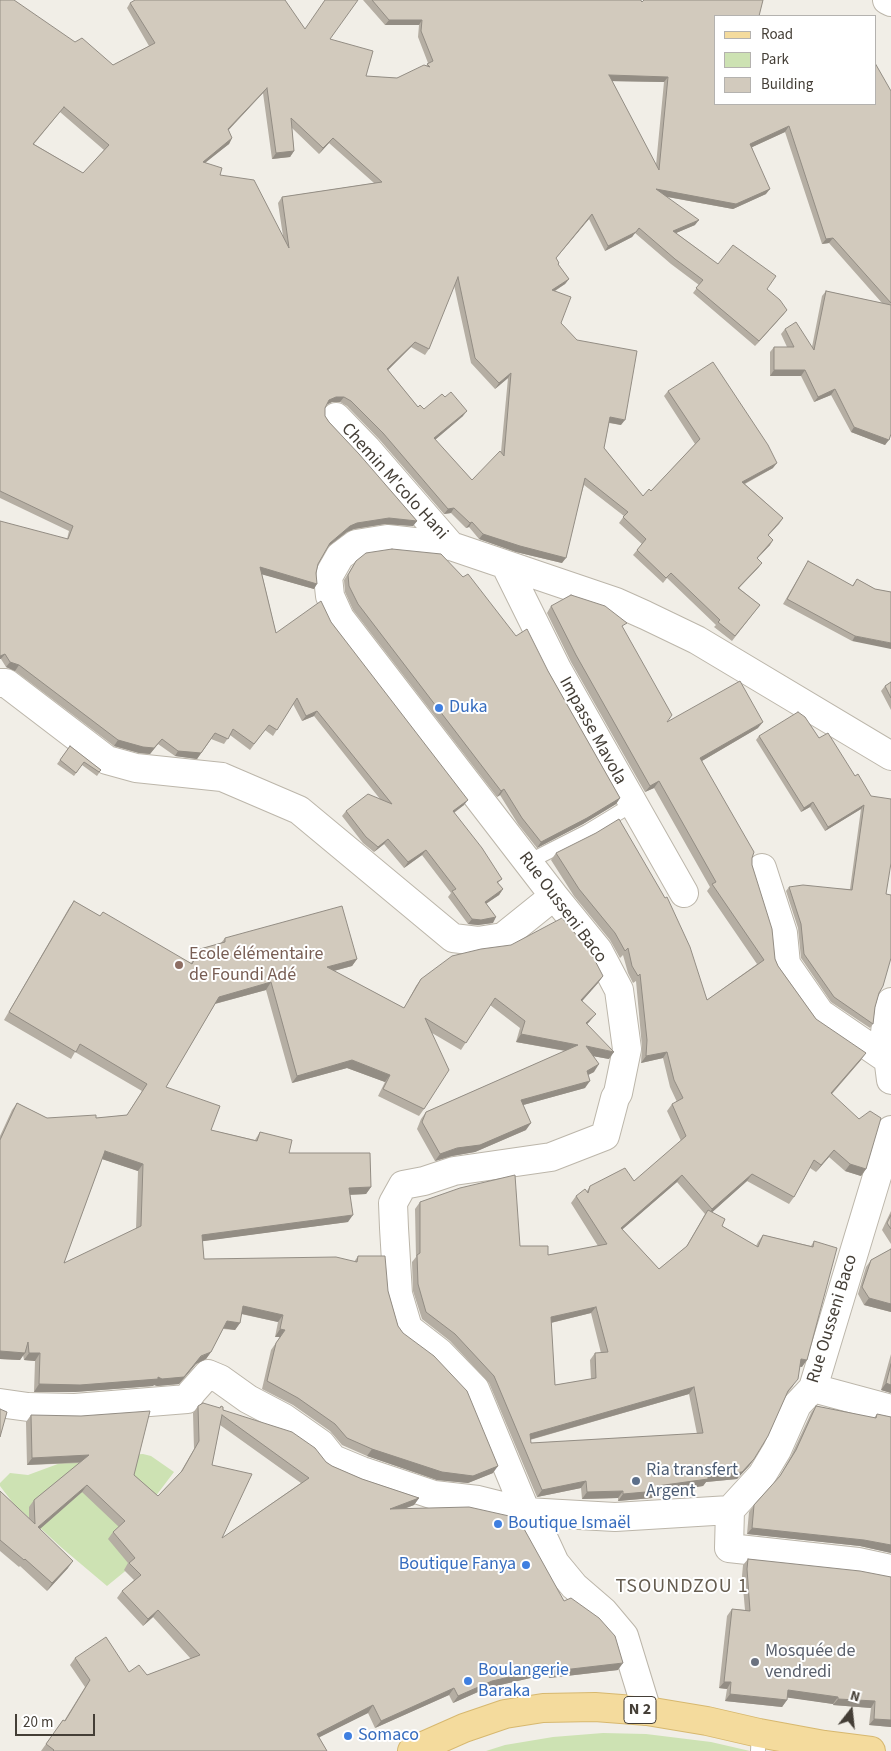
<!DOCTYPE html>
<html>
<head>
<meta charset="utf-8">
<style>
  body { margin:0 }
  #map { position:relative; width:891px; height:1751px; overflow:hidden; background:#f1eee7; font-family:"Source Sans 3",sans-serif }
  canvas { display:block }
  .legend { position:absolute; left:714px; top:15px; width:162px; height:90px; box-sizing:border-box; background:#fff; border:1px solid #b4b2af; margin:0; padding:6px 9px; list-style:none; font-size:15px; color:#443e36 }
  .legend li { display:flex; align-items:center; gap:10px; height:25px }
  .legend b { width:25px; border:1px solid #b4b2af }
  .north { position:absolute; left:826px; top:1686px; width:50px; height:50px; -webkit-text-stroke:4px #fff; paint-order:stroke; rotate:16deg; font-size:14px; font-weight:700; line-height:20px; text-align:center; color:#443e36 }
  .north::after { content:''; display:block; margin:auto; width:18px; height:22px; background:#443e36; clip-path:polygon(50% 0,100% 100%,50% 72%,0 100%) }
  .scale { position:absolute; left:15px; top:1714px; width:80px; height:22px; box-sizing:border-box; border:2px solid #443e36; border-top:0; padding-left:6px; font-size:15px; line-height:18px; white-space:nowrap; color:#443e36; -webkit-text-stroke:4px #fff; paint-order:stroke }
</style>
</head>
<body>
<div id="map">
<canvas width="891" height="1751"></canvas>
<ul class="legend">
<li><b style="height:6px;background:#f4db9d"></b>Road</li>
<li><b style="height:14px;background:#cde2b3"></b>Park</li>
<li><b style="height:14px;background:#d2cabd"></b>Building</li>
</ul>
<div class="north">N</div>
<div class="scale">20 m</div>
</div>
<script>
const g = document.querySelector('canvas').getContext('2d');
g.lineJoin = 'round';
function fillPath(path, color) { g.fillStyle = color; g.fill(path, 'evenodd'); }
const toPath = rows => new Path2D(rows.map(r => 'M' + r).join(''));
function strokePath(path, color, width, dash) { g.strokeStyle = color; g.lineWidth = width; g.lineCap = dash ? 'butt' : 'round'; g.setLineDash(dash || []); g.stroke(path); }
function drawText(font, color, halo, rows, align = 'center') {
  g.font = font + ' "Source Sans 3",sans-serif'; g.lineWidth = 4; g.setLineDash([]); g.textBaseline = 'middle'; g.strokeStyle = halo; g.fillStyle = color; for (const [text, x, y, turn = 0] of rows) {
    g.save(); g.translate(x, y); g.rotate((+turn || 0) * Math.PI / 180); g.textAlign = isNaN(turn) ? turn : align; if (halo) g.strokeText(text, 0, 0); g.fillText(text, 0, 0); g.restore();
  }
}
const green = toPath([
  [143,1454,151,1456,174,1472,149,1505,156,1546,107,1586,62,1548,13,1503,0,1486,0,1483,10,1473,28,1475,74,1458],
  [603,1733,646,1734,711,1742,750,1751,486,1751,505,1745,553,1737]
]);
const service = toPath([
  [528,862,587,832,633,804],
  [758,1751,759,1733]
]);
const minor = toPath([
  [887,0,891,2],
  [336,417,367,449,451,546],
  [506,566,557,669,684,893],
  [0,683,6,683,107,760,136,768,222,777,299,810,453,938,478,941,503,937,554,896],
  [762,868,783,933,786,964,820,1013,890,1061],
  [891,1002,887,1016,885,1033,891,1080],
  [891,1130,813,1388,797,1405,777,1450,762,1475,730,1510,729,1548,858,1562,891,1569],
  [813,1388,891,1409],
  [0,1403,28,1407,75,1408,187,1399,192,1392,208,1374,220,1379,248,1399,284,1418,321,1444,333,1459,362,1471,434,1495,478,1500,526,1512,615,1517,730,1510],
  [647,1711,624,1636,603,1611,574,1586,555,1563,543,1537,526,1512,475,1389,439,1352,408,1328,398,1294,394,1228,393,1203,403,1185,424,1181,454,1171,551,1157,605,1136,615,1098,618,1093,627,1049,619,990,598,950,554,896,340,618,330,596,328,577,340,556,356,544,387,539,451,546,616,602,645,615,697,640,891,756]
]);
const primary = toPath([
  [412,1751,464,1728,505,1714,543,1708,595,1707,647,1711,707,1721,759,1733,824,1745,871,1751]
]);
const wall = toPath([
  [0,0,113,65,149,46,127,8,130,3,305,29,330,39,366,76,397,78,426,66,428,63,418,37,419,25,385,25,363,0,641,0,641,1,715,104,891,91,891,434,885,445,851,432,831,395,814,402,801,376,770,376,770,352,774,347,787,347,781,334,785,329,812,347,822,296,826,291,882,303,829,243,822,244,785,132,752,147,766,194,733,209,667,197,695,225,676,233,718,264,767,289,787,310,783,315,755,346,693,293,699,285,671,264,635,233,632,237,605,251,589,219,556,258,558,264,569,279,565,284,555,291,561,323,621,425,609,423,604,448,643,496,651,491,695,444,664,396,668,391,773,468,745,484,783,518,768,535,770,545,757,558,762,563,758,568,739,588,760,605,732,641,714,627,716,625,667,578,663,583,633,555,642,544,619,523,624,516,584,485,562,563,516,552,479,539,469,527,466,528,451,513,444,514,379,439,347,406,340,402,332,402,326,405,325,408,325,416,329,422,417,521,413,526,385,524,354,529,347,532,328,547,318,564,314,589,262,574,276,633,331,622,464,805,454,813,502,879,498,883,503,889,499,895,486,904,493,923,478,925,468,924,448,897,451,893,422,855,404,868,384,844,374,852,363,843,342,816,346,811,380,799,314,716,302,721,293,704,273,736,265,730,250,750,230,735,224,744,211,739,197,759,175,756,158,744,150,754,139,753,114,746,15,671,6,667,1,659,67,539,69,531,0,498],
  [612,81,664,82,656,165],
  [263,93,272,159,290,157,294,151,292,128,319,154,329,143,374,183,282,197,278,203,283,236,220,175,205,162,229,144,232,138,228,130],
  [60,112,104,150,83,173,34,144],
  [454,285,471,363,495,389,508,378,501,452,472,480,435,440,463,416,424,409,418,407,388,370,411,347,425,355,429,349],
  [356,561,516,636,548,671,620,798,616,804,583,824,537,848,518,824,500,795,497,797,353,610,345,592,344,580],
  [808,561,852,586,857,579,875,589,891,592,852,641,783,604],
  [551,606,623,629,668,722,758,728,702,761,752,858,752,865,775,959,778,966,816,1019,861,1060,832,1094,866,1169,861,1176,845,1171,829,1157,816,1172,810,1168,794,1197,789,1204,747,1181,712,1212,722,1226,756,1246,758,1242,763,1235,811,1246,814,1241,802,1367,800,1367,793,1386,787,1394,754,1459,749,1466,737,1479,706,1482,703,1486,655,1493,652,1498,618,1501,618,1498,582,1499,581,1488,537,1497,489,1383,450,1341,422,1319,413,1291,412,1262,416,1257,415,1209,420,1202,520,1246,548,1255,598,1246,571,1203,576,1196,587,1191,590,1186,634,1181,681,1141,667,1111,672,1104,677,1102,670,1087,663,1058,641,1063,642,1047,636,981,633,983,628,973,623,955,620,958,610,940,574,896,551,860,556,853,707,1000,757,964,707,891,710,887,654,788,645,792,571,662,547,613],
  [677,1182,705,1214,686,1247,659,1269,622,1229],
  [591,1313,601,1353,595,1353,590,1360,591,1379,555,1385,551,1323],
  [689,1394,697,1434,531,1443,530,1440],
  [891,682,891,710,881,691,885,686],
  [759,736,819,738,855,776,858,774,886,894,879,993,875,1007,873,1024,870,1028,831,1002,801,958,798,928,786,891,789,887,850,889,861,809,825,831,810,807,801,812,756,740],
  [70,746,101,770,97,776,82,765,74,776,57,764],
  [74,901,100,916,191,963,200,949,221,943,225,938,357,959,352,966,334,971,404,1008,416,986,421,979,603,976,598,983,582,1001,590,1021,587,1024,609,1059,593,1056,594,1072,588,1075,585,1088,523,1105,526,1130,475,1152,452,1156,435,1161,417,1129,421,1119,426,1112,565,1051,516,1042,520,1028,490,1005,461,1050,432,1033,424,1109,419,1116,378,1096,385,1082,347,1068,292,1083,266,990,215,1004,166,1087,211,1130,255,1140,260,1132,289,1153,371,1187,366,1194,350,1195,348,1222,202,1241,204,1259,354,1262,358,1256,388,1291,398,1326,493,1473,468,1483,437,1480,367,1456,342,1445,330,1431,293,1405,262,1389,271,1350,280,1337,275,1337,278,1322,241,1314,240,1323,235,1330,223,1329,211,1352,206,1359,196,1364,179,1384,157,1386,154,1385,153,1386,75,1392,34,1392,35,1361,24,1360,23,1355,20,1360,0,1359,0,1136,12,1110,17,1103,47,1118,96,1118,127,1115,142,1091,75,1052,71,1059,4,1020,69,908],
  [102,1159,138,1171,136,1229,64,1263],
  [891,1211,891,1244,882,1230],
  [891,1249,891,1312,864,1305,858,1294,866,1267,871,1260],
  [891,1354,891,1393,881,1390],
  [198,1406,223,1410,326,1462,332,1466,362,1479,419,1498,414,1505,404,1509,564,1601,618,1670,549,1678,548,1674,487,1688,453,1703,449,1695,375,1728,368,1713,319,1737,327,1751,41,1751,63,1720,64,1721,85,1687,70,1665,75,1658,129,1672,147,1675,191,1659,153,1617,143,1626,117,1598,122,1591,134,1580,124,1570,128,1563,108,1539,113,1532,119,1527,82,1492,40,1529,68,1568,47,1591,20,1566,19,1567,0,1551,0,1491,29,1518,29,1507,34,1500,80,1463,27,1465,26,1422,31,1415,134,1475,158,1496,180,1473,194,1449,193,1413],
  [220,1425,301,1483,222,1538,212,1465],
  [816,1406,874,1418,877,1414,891,1417,891,1553,860,1546,747,1534,749,1512,754,1505,778,1479,791,1456,811,1413],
  [748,1559,891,1577,891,1727,869,1725,871,1708,833,1705,833,1704,787,1697,787,1700,782,1707,725,1701,727,1689,719,1688,727,1616,732,1609,745,1610,742,1576,743,1565]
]);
const shadedWall = toPath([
  [389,20,422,20,419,25,385,25],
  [609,75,668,77,664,82,605,81],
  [267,88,263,93,224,135,228,129],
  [789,126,785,132,746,150,750,144],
  [232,138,229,144,200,167,203,162],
  [333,138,329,143,319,154,323,148],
  [294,151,290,157,272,159,276,153],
  [656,189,770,189,766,194,733,209,652,194],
  [592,214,589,219,552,263,556,258],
  [699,220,695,225,669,236,673,231],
  [639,228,632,237,605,251,608,246],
  [833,238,829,243,822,244,826,239],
  [569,279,565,284,548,295,552,290],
  [787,310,783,315,755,346,759,341],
  [415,342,411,347,383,375,387,369],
  [774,370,805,370,801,376,770,376],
  [511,373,508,378,495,389,499,383],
  [835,389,831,395,814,402,818,397],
  [336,397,344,397,340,402,332,402,326,405,329,400],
  [467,411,463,416,430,444,434,438],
  [610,417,625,420,621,425,606,422],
  [854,427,889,440,885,445,851,432],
  [777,463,773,468,738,487,742,482],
  [454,508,451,513,444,514,448,509],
  [389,518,417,521,413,526,385,524,354,529,347,532,326,548,330,543,350,526,357,523],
  [783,518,779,524,764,540,768,535],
  [472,522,469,527,466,528,470,523],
  [483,534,566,558,562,563,516,552,479,539],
  [773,540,770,545,753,563,757,558],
  [762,563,758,568,734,593,738,588],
  [260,567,317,584,314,589,257,573],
  [855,636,891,643,891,649,852,641],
  [5,654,1,659,0,659,0,656],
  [10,662,19,665,15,671,6,667],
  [317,711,314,716,302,721,306,716],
  [763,722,758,728,695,765,700,758],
  [215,733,197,759,175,756,178,751],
  [162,739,150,754,139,753,114,746,118,740],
  [659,781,654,788,645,792,650,786],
  [504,789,500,795,497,797,501,791],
  [620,798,616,804,583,824,537,848,541,842],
  [468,800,464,805,449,816,453,811],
  [813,802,810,807,801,812,804,808],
  [864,805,861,809,825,831,828,827],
  [388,839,384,844,374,852,378,847],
  [426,850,422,855,404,868,408,862],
  [503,889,499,895,481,907,485,902],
  [496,917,493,923,478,925,468,924,472,919],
  [357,959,352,966,322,974,327,967],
  [603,976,598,983,576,1008,581,1000],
  [271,982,266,990,214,1004,219,997],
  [596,1014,590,1021,581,1030,586,1023],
  [521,1034,578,1045,573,1052,516,1042],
  [586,1046,614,1052,609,1059,581,1054],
  [667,1052,663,1058,641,1063,646,1056],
  [866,1053,861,1060,826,1100,831,1093],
  [352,1060,390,1075,385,1082,347,1068,292,1083,297,1076],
  [599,1064,594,1072,582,1078,587,1071],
  [590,1081,585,1088,516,1107,521,1100],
  [531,1123,526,1130,475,1152,452,1156,435,1161,440,1154],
  [834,1150,829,1157,816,1172,821,1165],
  [105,1151,143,1164,138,1171,99,1158],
  [850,1164,866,1169,861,1176,845,1171],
  [752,1174,747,1181,708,1216,712,1209],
  [682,1175,677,1182,616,1235,621,1228],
  [371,1187,366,1194,344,1195,349,1188],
  [353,1215,348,1222,197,1242,202,1235],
  [869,1298,891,1304,891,1312,864,1305],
  [243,1306,283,1315,278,1322,238,1313],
  [596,1307,591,1313,546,1324,551,1317],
  [227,1321,240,1323,235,1330,222,1328],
  [280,1329,285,1330,280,1337,275,1337],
  [0,1351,25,1353,20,1360,0,1359],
  [211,1352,206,1359,196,1364,179,1384,157,1386,154,1385,153,1386,75,1392,34,1392,39,1384,158,1377],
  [29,1353,40,1353,35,1361,24,1360],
  [801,1359,807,1360,802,1367,796,1365],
  [886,1383,891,1385,891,1393,881,1390],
  [694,1387,689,1394,525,1441,530,1434],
  [372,1449,498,1466,493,1473,468,1483,437,1480,367,1456],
  [89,1455,84,1462,27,1465,32,1458],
  [754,1459,749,1466,737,1479,706,1482,703,1486,655,1493,652,1498,618,1501,623,1494,708,1476],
  [586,1481,581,1488,537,1497,542,1490],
  [87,1485,82,1492,33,1535,38,1527],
  [623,1491,618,1498,582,1499,587,1492],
  [419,1498,414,1505,385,1516,390,1509],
  [752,1528,864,1540,891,1545,891,1553,860,1546,747,1534],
  [73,1561,68,1568,47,1591,52,1583],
  [158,1610,153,1617,143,1626,148,1619],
  [623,1663,618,1670,549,1678,554,1671],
  [553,1667,548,1674,487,1688,453,1703,458,1696,492,1681],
  [724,1682,731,1682,727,1689,719,1688],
  [454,1688,449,1695,375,1728,381,1721],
  [788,1690,838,1697,833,1704,783,1697],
  [730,1694,787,1700,782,1707,725,1701],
  [838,1699,875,1701,871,1708,833,1705],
  [373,1705,368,1713,312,1741,317,1734],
  [874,1719,891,1720,891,1727,869,1725]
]);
const building = toPath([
  [0,0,14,0,75,42,82,38,113,65,155,43,130,3,135,0,285,0,305,29,325,0,358,0,330,39,373,51,366,76,397,78,424,65,430,67,427,64,433,61,421,31,422,20,389,20,372,0,641,0,641,1,642,2,644,0,763,0,759,16,715,16,715,104,875,104,875,63,891,91,891,303,833,238,826,239,789,126,750,144,770,189,736,204,656,189,699,220,673,231,718,264,733,245,776,276,767,289,780,300,787,310,759,341,696,288,703,280,675,259,639,228,636,232,608,246,592,214,556,258,559,263,558,264,569,279,552,290,571,297,561,323,577,340,637,351,625,420,610,417,604,448,643,496,649,489,651,491,700,439,668,391,713,362,768,445,777,463,742,482,783,518,768,535,773,540,757,558,762,563,738,588,760,605,735,636,718,622,720,620,671,573,666,578,637,550,646,539,623,517,628,512,585,478,566,558,520,546,483,534,472,522,470,523,454,508,448,509,383,433,351,401,344,397,336,397,329,400,325,408,325,416,329,422,359,454,417,521,389,518,357,523,350,526,330,543,318,564,316,573,317,584,260,567,276,633,321,601,331,622,468,800,453,811,482,848,502,879,497,882,503,889,485,902,496,917,481,920,472,919,452,891,456,889,426,850,408,862,388,839,378,847,366,837,346,811,368,794,392,804,317,711,306,716,297,698,277,730,269,725,254,744,233,729,228,739,215,733,201,753,178,751,162,739,154,748,143,747,118,740,19,665,10,662,5,654,0,656,0,521,68,539,73,526,0,491,0,0],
  [609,75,668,77,659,170,609,75],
  [267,88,276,153,294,151,291,118,323,148,333,138,382,182,282,197,289,248,254,180,220,175,222,168,203,162,232,138,228,129,267,88],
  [64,107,109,145,83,173,33,144,64,107],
  [458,277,475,358,499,383,511,373,504,456,500,451,472,480,434,438,467,411,451,392,445,397,442,394,424,409,420,405,418,407,387,369,415,342,429,349,458,277],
  [826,291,891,305,891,434,889,440,854,427,835,389,818,397,805,370,774,370,774,347,794,347,785,329,796,322,814,350,826,291],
  [392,549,441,554,463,577,468,574,516,636,527,629,548,671,620,798,587,818,541,842,522,818,504,789,501,791,358,604,349,586,348,575,356,561,366,553,392,549],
  [808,561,853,586,857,579,875,589,891,592,891,643,855,636,787,599,808,561],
  [571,595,605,606,627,623,622,626,672,715,667,722,740,681,763,722,700,758,754,852,752,858,752,865,772,929,775,959,778,966,816,1019,866,1053,831,1093,859,1119,870,1111,881,1118,866,1169,850,1164,834,1150,821,1165,814,1160,794,1197,752,1174,712,1209,682,1175,621,1228,659,1269,687,1246,708,1210,725,1219,722,1226,758,1247,763,1235,813,1247,814,1241,837,1248,807,1360,801,1359,798,1379,788,1391,768,1436,754,1459,742,1472,708,1476,708,1479,657,1486,657,1491,623,1494,623,1491,587,1492,586,1481,542,1490,494,1376,455,1334,426,1312,418,1284,417,1255,420,1253,420,1202,460,1188,515,1175,520,1246,548,1246,548,1255,607,1244,576,1196,585,1189,588,1193,590,1186,625,1168,634,1181,686,1136,672,1104,683,1098,674,1080,667,1052,646,1056,647,1040,640,974,638,976,632,966,628,948,625,951,615,933,579,889,556,853,596,833,619,819,665,898,667,897,690,947,707,1000,764,960,712,884,716,882,659,781,650,786,576,655,551,606,571,595],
  [596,1307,608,1352,595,1353,596,1378,555,1385,551,1317,596,1307],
  [694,1387,703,1433,531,1443,530,1434,694,1387],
  [891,682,891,698,885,686,891,682],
  [798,712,805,717,819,738,828,733,855,776,858,774,871,796,891,799,891,863,886,894,891,895,891,958,883,986,879,993,875,1007,873,1024,834,997,804,954,801,924,789,887,803,885,852,890,864,805,828,827,813,802,804,808,759,736,798,712],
  [70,746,101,770,99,772,84,762,76,773,60,760,70,746],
  [74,901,100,916,103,912,192,964,200,949,225,942,225,938,342,906,357,959,327,967,404,1008,421,979,452,956,481,949,511,945,562,918,590,951,603,976,581,1000,596,1014,586,1023,614,1052,586,1046,599,1064,587,1071,590,1081,521,1100,531,1123,480,1145,457,1148,440,1154,422,1122,426,1112,578,1045,521,1034,525,1021,495,998,466,1043,425,1018,449,1070,424,1109,383,1089,390,1075,352,1060,297,1076,271,982,219,997,166,1087,220,1106,211,1130,257,1141,260,1132,292,1140,289,1153,370,1153,371,1187,349,1188,353,1215,202,1235,204,1259,336,1257,357,1262,358,1256,385,1256,388,1291,398,1326,403,1333,434,1356,467,1391,498,1466,473,1476,442,1472,372,1449,347,1438,335,1424,298,1398,267,1381,276,1343,285,1330,280,1329,283,1315,243,1306,240,1323,227,1321,211,1352,201,1356,184,1377,162,1379,158,1377,158,1379,80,1385,39,1384,40,1353,29,1353,28,1342,25,1353,0,1351,0,1140,17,1103,47,1118,96,1115,96,1118,127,1115,147,1084,80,1044,76,1052,9,1012,74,901],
  [105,1151,143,1164,141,1226,64,1263,105,1151],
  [891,1215,891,1229,887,1223,891,1215],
  [891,1249,891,1304,869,1298,862,1287,871,1260,891,1249],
  [891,1364,891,1385,886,1383,891,1364],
  [203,1403,220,1408,221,1406,223,1407,223,1410,292,1432,315,1448,326,1462,332,1466,362,1479,419,1498,390,1509,469,1507,518,1518,564,1601,571,1598,599,1618,615,1636,623,1663,554,1671,553,1667,492,1681,458,1696,454,1688,381,1721,373,1705,317,1734,327,1751,53,1751,54,1750,46,1744,63,1720,65,1721,90,1680,75,1658,106,1637,129,1672,139,1665,147,1675,200,1655,158,1610,148,1619,122,1591,141,1575,129,1563,135,1558,113,1532,125,1521,87,1485,38,1527,73,1561,52,1583,25,1559,24,1560,0,1540,0,1491,35,1524,34,1500,89,1455,32,1458,31,1415,81,1416,150,1411,134,1475,158,1496,182,1471,199,1441,198,1406,203,1403],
  [222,1415,309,1478,222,1538,252,1474,212,1465,222,1415],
  [816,1406,876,1418,877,1414,891,1417,891,1545,864,1540,752,1528,754,1505,780,1476,796,1450,816,1406],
  [0,1409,7,1412,0,1437,0,1409],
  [748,1559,860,1571,891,1577,891,1720,874,1719,875,1701,838,1699,838,1697,788,1690,787,1700,730,1694,731,1682,724,1682,732,1609,750,1611,747,1569,748,1559]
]);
const markers = [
  [439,708,5,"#3f7fe0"],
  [179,965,5,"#8d6e63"],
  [636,1481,5,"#5c6f8a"],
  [498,1524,5,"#3f7fe0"],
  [526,1565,5,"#3f7fe0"],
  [755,1662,5,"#6b7280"],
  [468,1681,5,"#3f7fe0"],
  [348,1736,5,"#3f7fe0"]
];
const shields = [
  [640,1710,32]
];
const shieldNames = [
  ["N 2",640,1710]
];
const streetNames = [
  ["Chemin M'colo Hani",394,482,48],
  ["Impasse Mavola",592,731,61],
  ["Rue Ousseni Baco",562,908,53],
  ["Rue Ousseni Baco",833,1319,-73]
];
const shopNames = [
  ["Duka",449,708],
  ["Boutique Ismaël",508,1524],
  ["Boutique Fanya",516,1565,"right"],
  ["Boulangerie",478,1671],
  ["Baraka",478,1692],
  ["Somaco",358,1736]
];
const educationNames = [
  ["Ecole élémentaire",189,955],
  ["de Foundi Adé",189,976]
];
const serviceNames = [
  ["Ria transfert",646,1471],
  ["Argent",646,1492]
];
const worshipNames = [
  ["Mosquée de",765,1652],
  ["vendredi",765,1673]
];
const quarterNames = [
  ["TSOUNDZOU 1",682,1588]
];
fillPath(green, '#cde2b3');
strokePath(service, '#bcb6aa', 16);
strokePath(minor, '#bcb6aa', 30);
strokePath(primary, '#d7b86f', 30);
strokePath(service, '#fff', 14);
strokePath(minor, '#fff', 28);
strokePath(primary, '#f4db9d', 28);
fillPath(wall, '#b5aea3');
fillPath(shadedWall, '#938d84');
fillPath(building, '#d2cabd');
strokePath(building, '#938d84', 1);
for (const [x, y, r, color] of markers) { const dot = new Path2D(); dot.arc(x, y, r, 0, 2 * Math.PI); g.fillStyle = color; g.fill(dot); strokePath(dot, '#fff', 2); }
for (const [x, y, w] of shields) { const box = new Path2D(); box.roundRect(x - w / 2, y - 13.5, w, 27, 4); g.fillStyle = '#fff'; g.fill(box); strokePath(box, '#443e36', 1); }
drawText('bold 16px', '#443e36', null, shieldNames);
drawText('18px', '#443e36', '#fff', streetNames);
drawText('18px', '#366cbe', '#fff', shopNames, 'left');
drawText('18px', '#785e54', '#fff', educationNames, 'left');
drawText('18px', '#4e5e75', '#fff', serviceNames, 'left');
drawText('18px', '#5b616d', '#fff', worshipNames, 'left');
g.letterSpacing = '1px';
drawText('20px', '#655c4f', '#fff', quarterNames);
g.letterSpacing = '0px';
</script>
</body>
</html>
